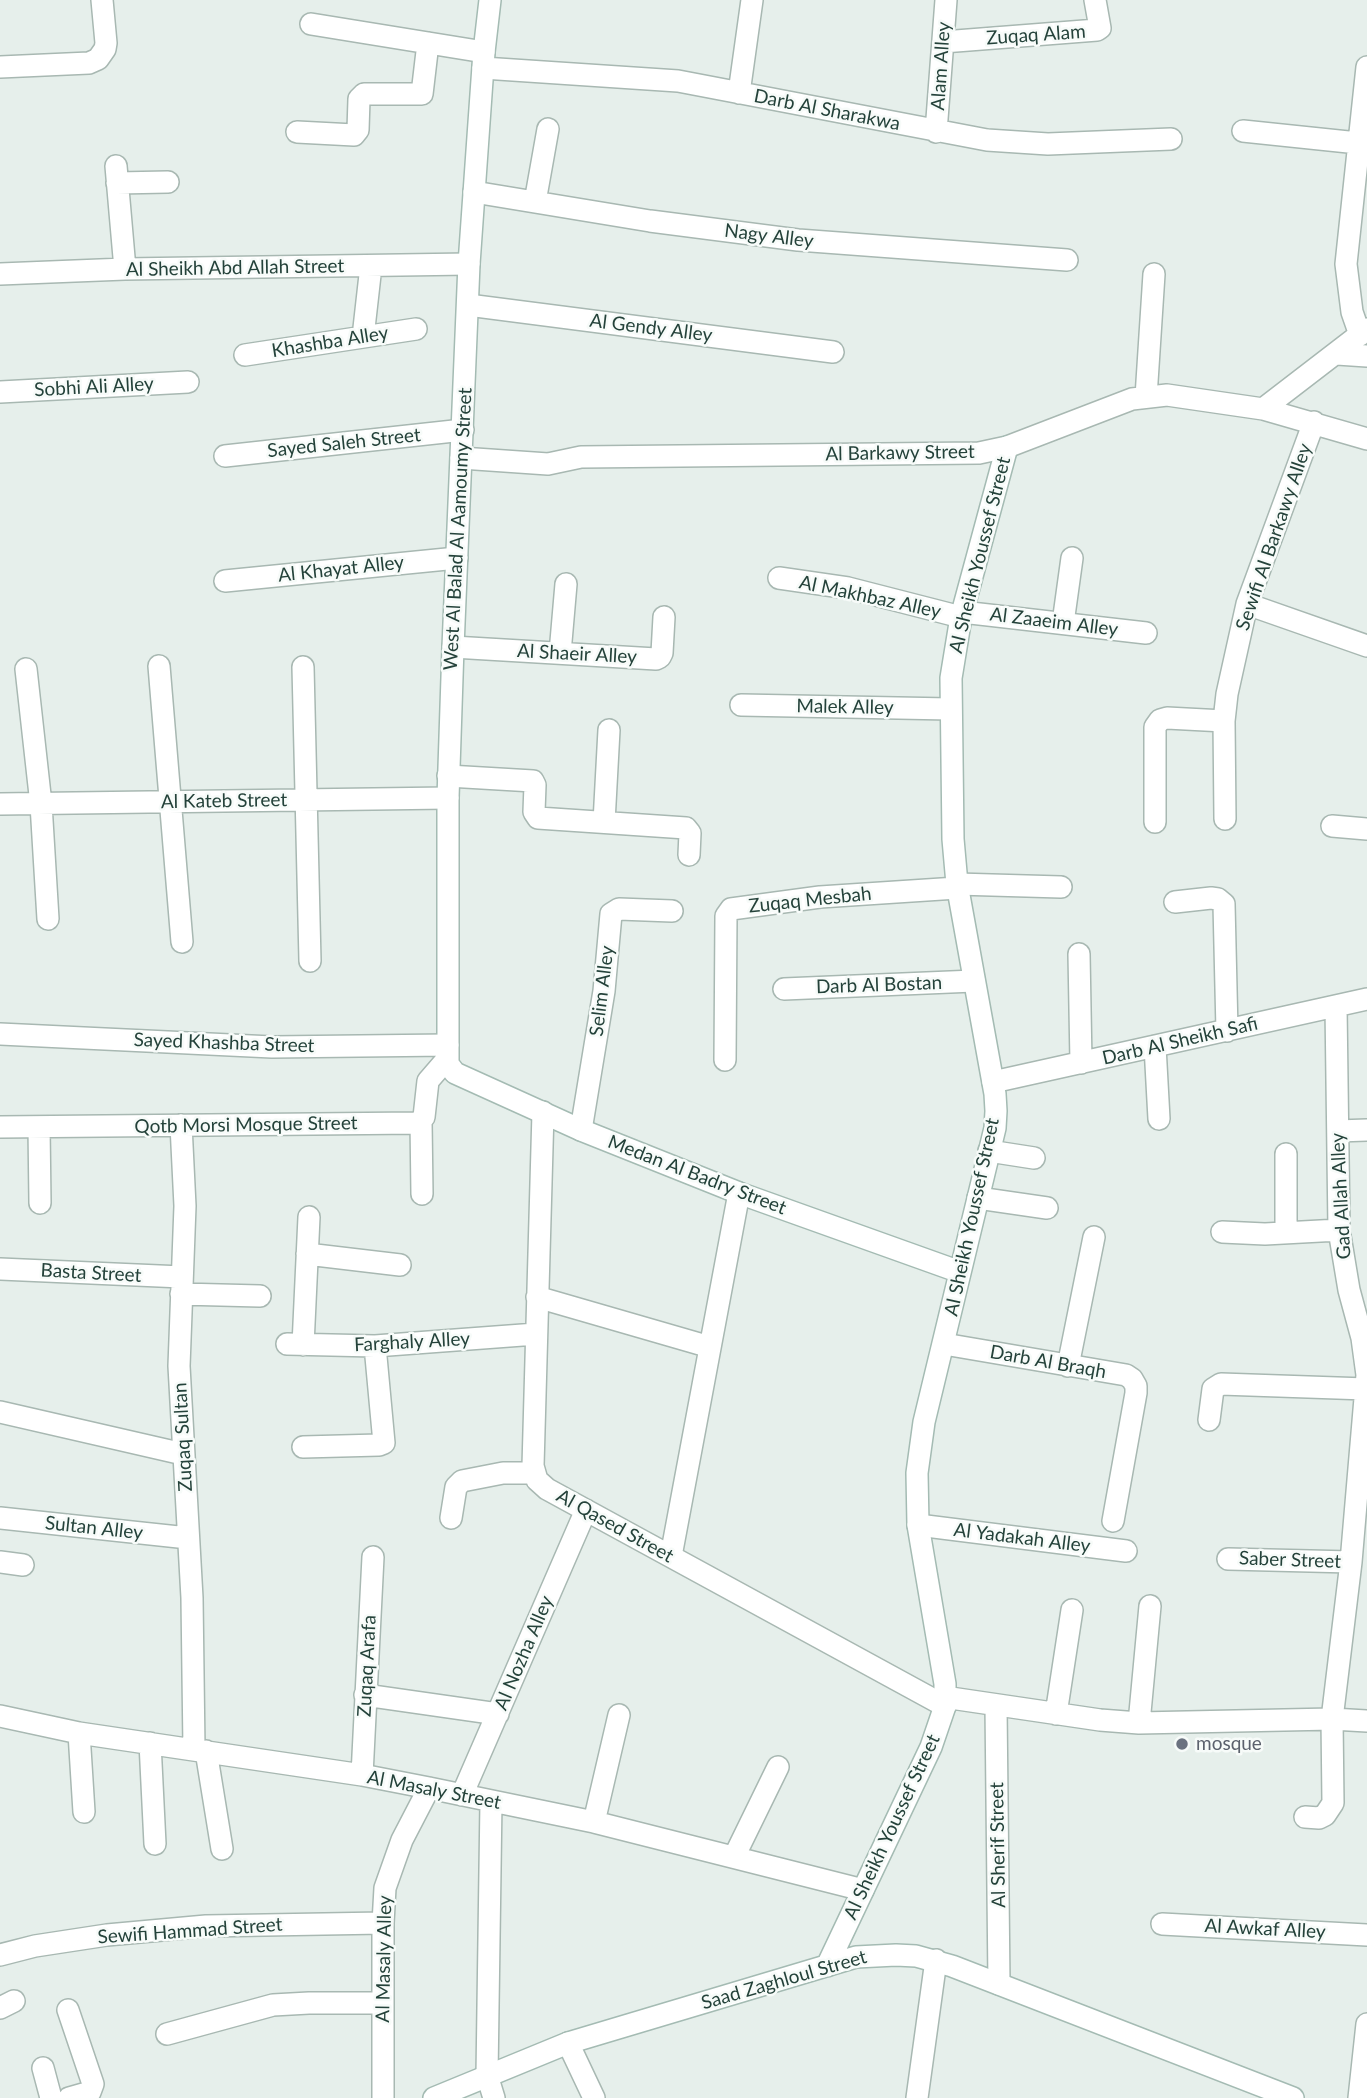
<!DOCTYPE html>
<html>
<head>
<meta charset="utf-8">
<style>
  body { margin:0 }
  canvas { display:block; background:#e6efeb }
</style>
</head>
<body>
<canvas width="1367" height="2098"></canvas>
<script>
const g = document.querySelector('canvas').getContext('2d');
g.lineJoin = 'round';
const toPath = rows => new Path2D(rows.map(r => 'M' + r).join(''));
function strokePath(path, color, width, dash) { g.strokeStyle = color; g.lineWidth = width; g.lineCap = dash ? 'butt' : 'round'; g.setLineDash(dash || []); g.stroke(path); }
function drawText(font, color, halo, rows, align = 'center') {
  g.font = font + ' Lato,sans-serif'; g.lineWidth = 5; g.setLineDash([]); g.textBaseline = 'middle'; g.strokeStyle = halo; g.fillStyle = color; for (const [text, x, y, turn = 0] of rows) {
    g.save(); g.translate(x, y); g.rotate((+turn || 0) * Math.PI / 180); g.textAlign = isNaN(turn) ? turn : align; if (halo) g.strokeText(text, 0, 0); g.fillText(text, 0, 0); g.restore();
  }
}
const street = toPath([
  [311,24,484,52],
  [943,42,1097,30,1100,28,1095,0],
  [0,67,89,63,98,59,105,49,106,43,102,0],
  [483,68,678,81,987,140,1048,144,1171,139],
  [739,93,752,0],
  [1243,131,1358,143],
  [297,132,354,135,358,130,359,99,364,94,422,94,428,43],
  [936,132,946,0],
  [116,166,125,269],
  [117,183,168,182],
  [474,192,650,221,798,240,1067,260],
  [535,202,548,129],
  [0,274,125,269,469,264],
  [468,305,833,352],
  [1360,335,1352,312,1346,264,1367,67],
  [363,337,371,266],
  [1337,354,1367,356],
  [245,355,416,329],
  [0,392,188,382],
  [1146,397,1154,274],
  [1263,409,1367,329],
  [225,456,463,430],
  [461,458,548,464,581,457,979,453,1007,447,1132,399,1167,395,1263,409,1367,439],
  [779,578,848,588,961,617],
  [225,581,457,558],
  [1247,604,1367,646],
  [962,612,1146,633],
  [1063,623,1072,558],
  [453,647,656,659,660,657,662,653,664,617],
  [560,653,566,584],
  [159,666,182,942],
  [303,667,310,961],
  [26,669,41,804,48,919],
  [741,705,950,709],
  [448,776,533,781,535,785,534,812,538,818,686,828,690,833,689,855],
  [0,804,448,798],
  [1225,819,1224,721,1227,694,1247,604,1314,422],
  [604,822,609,730],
  [1155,822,1155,727,1160,720,1167,718,1224,721],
  [1332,826,1367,829],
  [957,884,1061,887],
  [1175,902,1211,898,1218,899,1224,904,1227,1031],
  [1079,954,1081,1063],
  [784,989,974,981],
  [0,1034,272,1047,448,1045],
  [1155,1046,1159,1119],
  [725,1060,726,916,731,909,820,897,957,888],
  [993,1082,1367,999],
  [543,1112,533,1466,537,1480,547,1489,945,1706],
  [421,1121,422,1194],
  [181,1125,185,1206,179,1366,192,1598,194,1749],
  [0,1127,418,1123,424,1117,428,1081,447,1059],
  [39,1127,40,1203],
  [581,1130,604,991,611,914,619,909,672,911],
  [1338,1131,1367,1130],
  [989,1151,1034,1158],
  [978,1198,1047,1208],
  [1222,1232,1265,1234,1339,1230],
  [1286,1233,1286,1154],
  [307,1254,400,1265],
  [0,1269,182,1277],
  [181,1294,260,1296],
  [537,1297,710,1347],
  [287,1344,375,1346,536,1334],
  [944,1344,1126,1375,1132,1379,1136,1386,1136,1393,1113,1521],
  [303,1345,309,1217],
  [1068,1366,1094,1237],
  [0,1412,183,1454],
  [1209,1420,1213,1389,1221,1384,1366,1389],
  [303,1447,379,1445,384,1443,375,1346],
  [0,1518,188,1538],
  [451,1518,456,1487,462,1481,503,1473,534,1473],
  [918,1525,1126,1551],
  [671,1556,739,1193],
  [1228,1559,1351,1562],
  [0,1562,23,1565],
  [365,1695,498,1714],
  [944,1697,1100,1720,1139,1723,1332,1719,1367,1721],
  [996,1706,999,1984],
  [1056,1714,1072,1610],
  [0,1716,79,1733,362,1775,429,1788,594,1822,863,1890],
  [1139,1723,1150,1606],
  [79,1733,84,1812],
  [150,1743,155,1844],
  [206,1751,222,1849],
  [362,1775,373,1557],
  [462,1795,586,1510],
  [491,1801,487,2075,494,2098],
  [1305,1817,1319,1818,1325,1815,1333,1803,1332,1719,1351,1562,1367,1375,1362,1338,1349,1290,1339,1230,1336,1006],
  [594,1822,619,1715],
  [734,1857,778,1767],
  [1162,1924,1367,1935],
  [0,1955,35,1946,107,1935,206,1926,383,1923],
  [0,2008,14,2001],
  [68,2010,93,2084,90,2092,69,2098],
  [167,2034,273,2005,309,2003,383,2003],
  [568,2043,594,2098],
  [43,2068,51,2098],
  [383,2098,383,1923,385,1888,402,1840,429,1788],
  [917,2098,936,1960],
  [1359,2098,1367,2024]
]);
const secondary = toPath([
  [490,0,484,52,469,264,453,647,448,798,448,1064,455,1073,581,1130,739,1193,960,1272],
  [827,1966,931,1747,945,1706,945,1684,918,1525,917,1473,924,1422,995,1128,996,1111,995,1094,957,884,953,839,951,678,961,617,1007,447],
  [434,2098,568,2043,856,1957,896,1955,916,1956,952,1966,1293,2098]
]);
const markers = [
  [1182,1744,7,"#6b7280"]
];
const streetNames = [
  ["Zuqaq Alam",1036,35,-4],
  ["Alam Alley",941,66,-86],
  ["Darb Al Sharakwa",827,110,11],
  ["Nagy Alley",769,236,7],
  ["Al Sheikh Abd Allah Street",235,268,-1],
  ["Al Gendy Alley",651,328,7],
  ["Khashba Alley",330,342,-9],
  ["Sobhi Ali Alley",94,387,-3],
  ["Sayed Saleh Street",344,443,-6],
  ["Al Barkawy Street",900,453,-1],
  ["West Al Balad Al Aamoumy Street",458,529,-87],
  ["Sewifi Al Barkawy Alley",1274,537,-71],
  ["Al Sheikh Youssef Street",980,555,-76],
  ["Al Khayat Alley",341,569,-6],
  ["Al Makhbaz Alley",870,597,12],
  ["Al Zaaeim Alley",1054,622,7],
  ["Al Shaeir Alley",577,654,3],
  ["Malek Alley",845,707,1],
  ["Al Kateb Street",224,801,-1],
  ["Zuqaq Mesbah",810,900,-6],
  ["Darb Al Bostan",879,985,-2],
  ["Selim Alley",602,991,-83],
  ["Darb Al Sheikh Safi",1180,1041,-13],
  ["Sayed Khashba Street",224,1043,2],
  ["Qotb Morsi Mosque Street",246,1125,-1],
  ["Medan Al Badry Street",697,1175,21],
  ["Gad Allah Alley",1341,1196,-93],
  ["Al Sheikh Youssef Street",972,1217,-78],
  ["Basta Street",91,1273,3],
  ["Farghaly Alley",412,1342,-3],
  ["Darb Al Braqh",1048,1362,10],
  ["Zuqaq Sultan",183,1437,-93],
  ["Al Qased Street",615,1526,29],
  ["Sultan Alley",94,1528,6],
  ["Al Yadakah Alley",1022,1538,7],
  ["Saber Street",1290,1560,2],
  ["Al Nozha Alley",524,1653,-67],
  ["Zuqaq Arafa",367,1666,-87],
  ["Al Masaly Street",434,1790,11],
  ["Al Sheikh Youssef Street",892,1827,-65],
  ["Al Sherif Street",998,1845,-91],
  ["Al Awkaf Alley",1265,1929,3],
  ["Sewifi Hammad Street",190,1931,-4],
  ["Al Masaly Alley",384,1959,-89],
  ["Saad Zaghloul Street",784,1980,-16]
];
const worshipNames = [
  ["mosque",1196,1744]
];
strokePath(street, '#a8b8b2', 24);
strokePath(secondary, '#a4bbb3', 24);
strokePath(street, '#fff', 21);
strokePath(secondary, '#fff', 21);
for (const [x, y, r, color] of markers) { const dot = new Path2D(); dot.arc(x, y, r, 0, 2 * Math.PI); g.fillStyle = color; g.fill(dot); strokePath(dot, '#f7fbf9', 2.5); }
drawText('19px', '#24423a', '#f7fbf9', streetNames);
drawText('19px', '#5b616d', '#f7fbf9', worshipNames, 'left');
</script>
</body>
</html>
